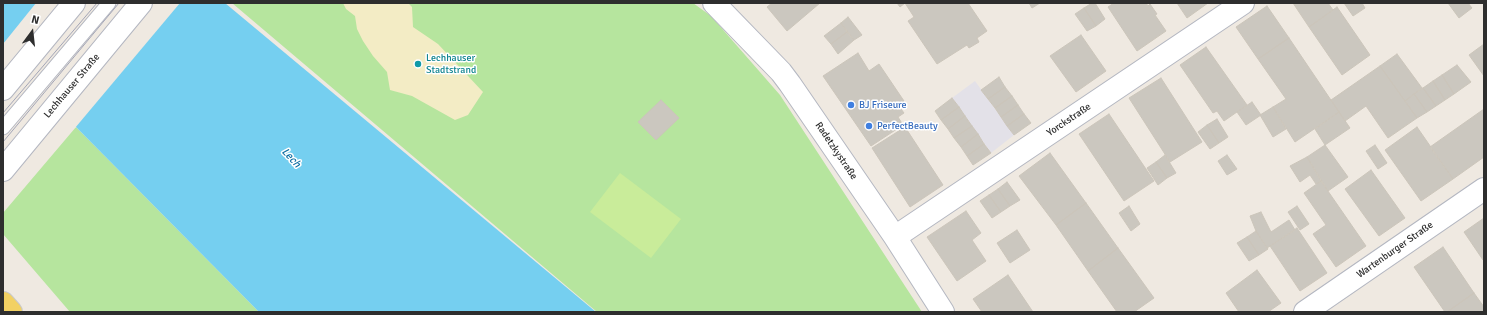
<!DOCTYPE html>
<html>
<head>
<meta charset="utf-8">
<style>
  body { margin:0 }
  #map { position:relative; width:1487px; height:315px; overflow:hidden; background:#efe9e1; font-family:Signika,sans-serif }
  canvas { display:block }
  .frame { position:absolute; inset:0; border:4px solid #2e2e2e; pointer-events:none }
  .north { position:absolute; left:12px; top:12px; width:40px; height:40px; -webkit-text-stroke:3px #fff; paint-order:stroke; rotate:15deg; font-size:11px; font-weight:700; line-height:16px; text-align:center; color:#2e2e2e }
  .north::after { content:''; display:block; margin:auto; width:14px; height:18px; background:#2e2e2e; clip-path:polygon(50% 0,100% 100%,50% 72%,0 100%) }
</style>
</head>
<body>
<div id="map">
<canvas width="1487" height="315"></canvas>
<div class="frame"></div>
<div class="north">N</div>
</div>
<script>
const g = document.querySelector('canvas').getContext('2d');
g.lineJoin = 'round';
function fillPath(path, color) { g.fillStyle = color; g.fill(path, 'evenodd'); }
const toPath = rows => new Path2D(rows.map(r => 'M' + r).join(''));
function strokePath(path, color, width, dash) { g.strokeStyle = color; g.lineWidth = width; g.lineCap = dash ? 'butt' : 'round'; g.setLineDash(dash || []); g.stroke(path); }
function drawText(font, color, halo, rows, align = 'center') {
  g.font = font + ' Signika,sans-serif'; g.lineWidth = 3; g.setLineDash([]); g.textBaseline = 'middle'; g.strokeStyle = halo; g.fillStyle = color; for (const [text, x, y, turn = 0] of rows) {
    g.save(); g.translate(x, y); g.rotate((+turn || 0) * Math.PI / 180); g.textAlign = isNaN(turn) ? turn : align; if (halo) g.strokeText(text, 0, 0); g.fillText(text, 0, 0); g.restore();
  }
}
const industrial = toPath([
  [975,81,1014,135,991,153,952,98]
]);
const green = toPath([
  [232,3,693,3,711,16,780,95,922,312,597,312],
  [76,127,259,312,70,312,3,234,3,213]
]);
const sand = toPath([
  [343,3,408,3,412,7,413,27,438,44,483,92,468,115,455,120,412,96,390,90,387,72,373,56,363,41,357,29,355,16,346,9]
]);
const pitch = toPath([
  [620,173,681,219,651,258,590,212]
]);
const water = toPath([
  [3,3,225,3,596,312,259,312,76,127,3,41]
]);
const pier = toPath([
  [36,3,180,3,75,128,3,44]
]);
const building = toPath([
  [772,3,820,3,787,31,767,7,772,3],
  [897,3,968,3,987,31,977,38,979,42,969,48,967,45,937,64,908,21,914,17,905,3,900,7,897,3],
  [1029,3,1040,3,1032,8,1029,3],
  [1092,3,1095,3,1105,19,1096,26,1084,8,1092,3],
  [1114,3,1146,3,1148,6,1150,4,1157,14,1155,15,1166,31,1137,51,1108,7,1114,3],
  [1177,3,1208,3,1187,18,1177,3],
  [1293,3,1328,3,1333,10,1309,27,1293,3],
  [1344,3,1362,3,1365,8,1353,16,1344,3],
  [1448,3,1468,3,1472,8,1459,18,1448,3],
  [1267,6,1289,38,1258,59,1236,27,1267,6],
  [1337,7,1370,55,1342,75,1309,27,1337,7],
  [1084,8,1096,26,1087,31,1075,14,1084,8],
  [848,17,862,35,854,40,841,23,848,17],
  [841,23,847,32,831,44,824,36,841,23],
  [847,32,854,40,838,54,831,44,847,32],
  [1081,35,1106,71,1076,92,1050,56,1081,35],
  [1289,38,1339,112,1295,142,1273,107,1286,99,1258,59,1289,38],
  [1484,44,1484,76,1469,55,1484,44],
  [1206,47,1247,105,1224,121,1217,111,1213,113,1180,65,1206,47],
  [858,53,869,71,879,64,904,101,898,105,904,113,898,117,903,125,871,146,823,76,858,53],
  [1397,54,1422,88,1405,101,1380,66,1397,54],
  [1457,65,1471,82,1454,94,1442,75,1457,65],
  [1380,66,1417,118,1388,138,1366,106,1345,121,1331,100,1380,66],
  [1442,75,1454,94,1445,100,1433,81,1442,75],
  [999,77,1005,87,988,99,981,90,999,77],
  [1161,78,1202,142,1170,162,1129,98,1161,78],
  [1433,81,1445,100,1436,106,1423,88,1433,81],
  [1005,87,1012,96,995,108,988,99,1005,87],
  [1423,88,1436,106,1427,112,1414,94,1423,88],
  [1414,94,1427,112,1417,118,1405,101,1414,94],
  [1012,96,1018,105,1001,117,995,108,1012,96],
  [952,98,959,107,941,120,935,111,952,98],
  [661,100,679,118,656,140,638,122,661,100],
  [1252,102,1261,115,1246,125,1237,112,1252,102],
  [1018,105,1024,114,1007,126,1001,117,1018,105],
  [959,107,965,116,948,129,941,120,959,107],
  [1273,107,1286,129,1273,137,1260,115,1273,107],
  [1484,109,1484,157,1453,179,1430,147,1484,109],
  [1339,112,1350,128,1325,145,1315,129,1339,112],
  [1024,114,1031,123,1014,135,1007,126,1024,114],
  [1109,114,1154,181,1124,201,1079,134,1109,114],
  [965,116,972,126,954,138,948,129,965,116],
  [1217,119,1228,137,1219,143,1207,125,1217,119],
  [1207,125,1219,143,1210,149,1198,132,1207,125],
  [972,126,978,134,961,147,954,138,972,126],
  [905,127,943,185,910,207,872,148,905,127],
  [1417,127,1453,179,1421,201,1385,150,1417,127],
  [978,134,984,144,967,156,961,147,978,134],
  [984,144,991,153,973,165,967,156,984,144],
  [1325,145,1348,177,1328,191,1307,157,1325,145],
  [1375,145,1387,163,1378,169,1366,151,1375,145],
  [1050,153,1086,203,1056,225,1019,176,1050,153],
  [1165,155,1176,173,1167,178,1156,162,1165,155],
  [1227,155,1237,169,1227,175,1218,161,1227,155],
  [1307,157,1321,181,1316,184,1310,175,1300,182,1290,166,1307,157],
  [1156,162,1167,178,1158,185,1147,168,1156,162],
  [1371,170,1405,218,1379,236,1345,189,1371,170],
  [1321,181,1366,246,1336,267,1313,234,1326,225,1304,193,1321,181],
  [1007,182,1020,200,1010,206,998,189,1007,182],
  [998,189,1010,206,1001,212,989,195,998,189],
  [989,195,1001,212,992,218,980,201,989,195],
  [1086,203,1118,248,1088,271,1056,225,1086,203],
  [1129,206,1140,224,1131,231,1119,213,1129,206],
  [1297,206,1309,224,1300,230,1288,212,1297,206],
  [966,211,981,233,972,240,986,261,957,281,927,237,966,211],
  [1261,212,1271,232,1289,220,1295,230,1267,248,1256,231,1250,216,1261,212],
  [1484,218,1484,260,1483,260,1464,232,1484,218],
  [1297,228,1327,273,1300,291,1270,246,1297,228],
  [1017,230,1030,250,1010,263,997,243,1017,230],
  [1256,231,1268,249,1259,255,1247,237,1256,231],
  [1247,237,1259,255,1249,261,1237,243,1247,237],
  [1443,247,1474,293,1447,312,1445,312,1414,267,1443,247],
  [1118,248,1154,298,1134,312,1117,312,1088,271,1118,248],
  [1257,270,1281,303,1268,312,1239,312,1226,293,1257,270],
  [1008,275,1033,312,982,312,973,299,1008,275],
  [1474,293,1484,307,1484,312,1447,312,1474,293]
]);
const service = toPath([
  [3,128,109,3]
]);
const minor = toPath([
  [714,3,781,72,790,84,895,237,943,312],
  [895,237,1243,3],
  [1305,312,1484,189]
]);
const tertiary = toPath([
  [3,89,74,3],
  [3,170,141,3]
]);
const primary = toPath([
  [3,303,11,312]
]);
const tram = toPath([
  [3,113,97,3],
  [3,142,119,3]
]);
const markers = [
  [418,64,4,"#0f9aa8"],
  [851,105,4,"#3f7fe0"],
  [869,126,4,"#3f7fe0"]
];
const cultureNames = [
  ["Lechhauser",426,58],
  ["Stadtstrand",426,70]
];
const streetNames = [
  ["Lechhauser Straße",72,86,-50],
  ["Yorckstraße",1069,120,-34],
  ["Radetzkystraße",836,151,56],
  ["Wartenburger Straße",1395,250,-35]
];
const shopNames = [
  ["BJ Friseure",859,105],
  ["PerfectBeauty",877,126]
];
const waterNames = [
  ["Lech",291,158,47]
];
fillPath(industrial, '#e3e1e8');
fillPath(green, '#b6e59e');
fillPath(sand, '#f3ecc5');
fillPath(pitch, '#c9ec9a');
fillPath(water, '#75cff0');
fillPath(pier, '#efe9e1');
fillPath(building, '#cbc7bf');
strokePath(building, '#cbc5ba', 1);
strokePath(service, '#b4b7c1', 15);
strokePath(minor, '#b4b7c1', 24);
strokePath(tertiary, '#b4b7c1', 24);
strokePath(primary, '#c9c9c9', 24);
strokePath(service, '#fff', 13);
strokePath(minor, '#fff', 22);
strokePath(tertiary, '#fff', 22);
strokePath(primary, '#f2d163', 22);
strokePath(tram, '#a3a6b8', 1);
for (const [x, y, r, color] of markers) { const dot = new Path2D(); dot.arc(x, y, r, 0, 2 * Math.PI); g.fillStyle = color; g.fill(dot); strokePath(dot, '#fff', 1.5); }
drawText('10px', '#0d838f', '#fff', cultureNames, 'left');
drawText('10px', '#2e2e2e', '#fff', streetNames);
drawText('10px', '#366cbe', '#fff', shopNames, 'left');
drawText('italic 11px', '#0d6fa3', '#fff', waterNames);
</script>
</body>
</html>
